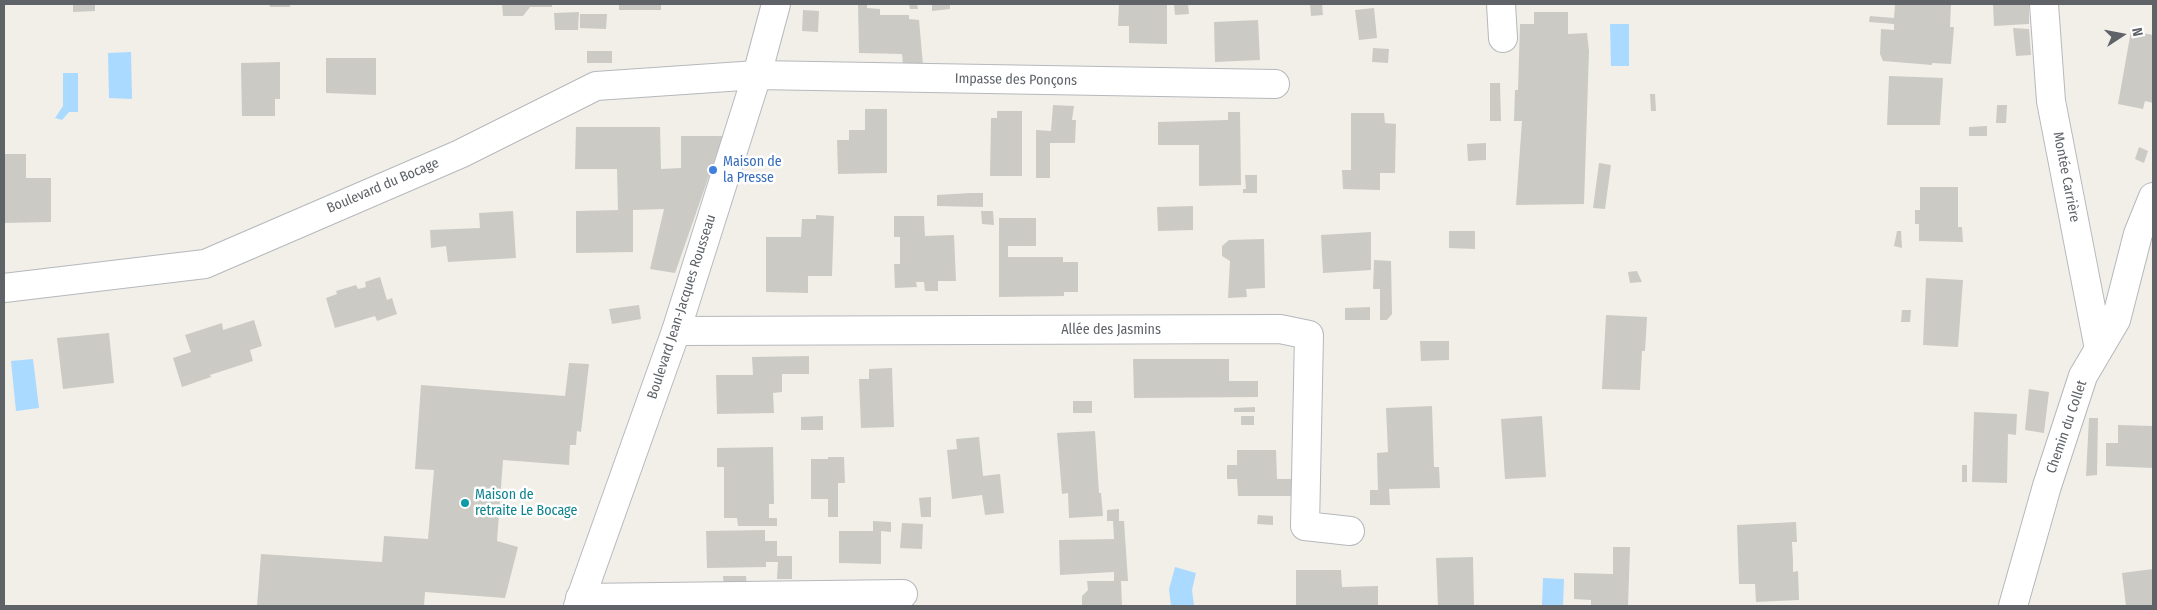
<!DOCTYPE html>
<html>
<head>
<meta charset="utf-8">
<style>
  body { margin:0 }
  #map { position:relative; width:2157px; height:610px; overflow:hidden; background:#f1efe8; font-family:"Fira Sans Condensed",sans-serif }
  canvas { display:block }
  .frame { position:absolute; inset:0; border:5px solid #5f6368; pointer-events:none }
  .north { position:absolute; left:2097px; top:10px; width:50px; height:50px; -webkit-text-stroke:4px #fff; paint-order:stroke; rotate:79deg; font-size:14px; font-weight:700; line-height:20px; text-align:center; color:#5f6368 }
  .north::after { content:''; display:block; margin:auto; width:18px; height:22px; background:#5f6368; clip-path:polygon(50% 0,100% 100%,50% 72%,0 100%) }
</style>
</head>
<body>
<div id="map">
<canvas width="2157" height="610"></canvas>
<div class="frame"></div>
<div class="north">N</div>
</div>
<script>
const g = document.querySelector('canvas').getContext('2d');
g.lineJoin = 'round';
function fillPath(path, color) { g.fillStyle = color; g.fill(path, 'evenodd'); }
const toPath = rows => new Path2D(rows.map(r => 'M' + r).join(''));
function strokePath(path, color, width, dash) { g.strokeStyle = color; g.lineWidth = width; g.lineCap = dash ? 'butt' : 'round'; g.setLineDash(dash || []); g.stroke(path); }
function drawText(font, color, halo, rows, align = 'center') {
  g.font = font + ' "Fira Sans Condensed",sans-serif'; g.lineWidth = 5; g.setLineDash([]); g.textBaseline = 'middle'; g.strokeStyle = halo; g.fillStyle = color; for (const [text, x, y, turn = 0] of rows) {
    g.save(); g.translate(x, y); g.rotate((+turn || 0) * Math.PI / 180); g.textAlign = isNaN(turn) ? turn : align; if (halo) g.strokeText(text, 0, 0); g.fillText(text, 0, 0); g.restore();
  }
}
const water = toPath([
  [1610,24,1629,24,1629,66,1611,66],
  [131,52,132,99,109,98,108,53],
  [63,73,78,73,78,112,69,112,62,120,55,118,63,106],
  [33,359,39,408,16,411,11,361],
  [1175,567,1196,573,1192,590,1194,606,1171,606,1169,589],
  [1543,578,1564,579,1563,606,1542,606]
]);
const building = toPath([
  [73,4,95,4,95,11,73,12],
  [269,4,290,4,290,7,270,7],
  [502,4,552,4,552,7,530,7,523,16,503,16],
  [619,4,661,4,661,10,619,10],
  [858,4,867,4,867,8,880,9,880,15,909,15,909,19,919,20,923,65,903,65,902,54,859,53],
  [909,4,917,4,918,9,910,9],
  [932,4,950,4,950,9,932,11],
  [1119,4,1167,4,1167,44,1129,43,1129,26,1118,26],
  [1174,4,1188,4,1189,14,1175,15],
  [1310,4,1322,4,1323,15,1311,16],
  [1895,4,1951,4,1950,27,1954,27,1951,64,1932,63,1932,65,1883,61,1880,54,1881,29,1894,30,1894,24,1869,22,1870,16,1894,18],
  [1993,4,2029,4,2029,24,1994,26],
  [1374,8,1377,38,1359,40,1355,10],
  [803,10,819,11,818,32,802,31],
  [579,12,578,30,555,30,554,13],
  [1534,12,1568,12,1568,34,1587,33,1589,51,1584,204,1516,205,1522,121,1514,121,1515,90,1518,90,1520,24,1534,24],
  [580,14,607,14,606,29,580,28],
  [1258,20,1260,60,1215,62,1214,22],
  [2013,28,2029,29,2031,55,2016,56],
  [2131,31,2153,35,2153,103,2145,101,2143,109,2118,104],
  [1373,48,1389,49,1388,63,1372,62],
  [587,51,612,51,612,63,587,63],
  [326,58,376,58,376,95,326,93],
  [280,62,280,99,275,99,275,116,242,116,241,63],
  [1889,76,1943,78,1940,125,1887,125],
  [1490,83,1500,83,1501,121,1490,121],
  [1650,94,1655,94,1656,111,1651,111],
  [1053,105,1074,106,1072,120,1076,120,1075,143,1050,143,1050,178,1036,178,1036,130,1051,131],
  [1997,105,2007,105,2006,123,1996,123],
  [865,109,887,109,887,173,838,174,837,140,849,140,849,130,865,130],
  [997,111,1022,111,1022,176,990,176,991,118,997,118],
  [1228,112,1240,112,1241,185,1199,186,1199,145,1158,145,1158,122,1228,120],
  [1351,113,1384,113,1385,123,1396,124,1395,173,1380,173,1380,190,1343,189,1342,170,1351,170],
  [1987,126,1987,136,1969,136,1969,127],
  [576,127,660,127,661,169,681,168,681,136,723,136,675,273,650,269,664,209,633,210,633,252,576,253,576,211,618,210,617,169,575,169],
  [1486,143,1486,160,1468,161,1467,144],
  [2139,147,2148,151,2144,163,2135,159],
  [4,154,26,154,26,178,51,178,51,222,4,223],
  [1599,163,1611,165,1605,209,1593,208],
  [1245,175,1257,175,1257,193,1243,193,1243,189,1246,189],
  [1920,187,1958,187,1958,227,1962,227,1963,242,1919,241,1919,224,1915,224,1915,210,1920,210],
  [971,193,983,193,983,207,937,206,937,195],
  [1193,206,1193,230,1158,231,1157,207],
  [513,211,516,258,448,262,446,246,431,248,430,230,480,228,479,213],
  [981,211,993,211,994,225,982,224],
  [816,215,834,216,832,276,808,276,808,293,766,292,766,237,801,237,802,219,816,219],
  [894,216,924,216,925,236,954,235,956,281,938,281,938,291,925,291,924,282,916,282,917,287,895,288,894,264,900,264,900,237,894,237],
  [999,218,1036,218,1036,246,1008,246,1008,257,1063,257,1063,262,1078,262,1078,292,1064,292,1064,296,999,297],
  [1449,231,1475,231,1475,249,1449,248],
  [1897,231,1901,231,1902,248,1894,246],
  [1371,232,1371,270,1323,273,1321,235],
  [1264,239,1265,288,1246,289,1247,297,1228,298,1230,261,1222,256,1222,246,1229,240],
  [1374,260,1391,261,1392,314,1387,320,1380,320,1380,289,1373,289],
  [1637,271,1642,282,1630,283,1628,272],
  [380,277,387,300,392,298,397,314,377,321,375,316,335,328,326,298,337,294,336,291,356,285,358,289,366,287,365,282],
  [1926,278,1963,280,1958,347,1923,345],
  [639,305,641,319,612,324,609,309],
  [1370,307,1370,320,1345,320,1345,308],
  [1902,310,1911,310,1910,322,1901,322],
  [1606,315,1647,317,1645,351,1642,351,1640,390,1602,389],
  [254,320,262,346,250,350,253,361,210,375,211,377,182,387,173,358,191,352,185,335,222,323,223,330],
  [109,333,114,383,63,389,57,338],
  [1420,341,1449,341,1449,360,1421,361],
  [809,356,809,374,782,374,782,392,773,393,774,413,717,414,716,375,753,375,752,357],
  [1133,359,1229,359,1229,381,1258,381,1258,397,1134,398],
  [569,363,589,364,581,432,577,431,576,445,570,445,569,465,503,460,497,541,518,547,505,598,425,592,424,606,257,606,261,554,382,562,384,536,428,539,434,470,415,469,421,385,565,396],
  [892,368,894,427,861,428,859,379,869,379,869,369],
  [2029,389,2049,392,2044,433,2025,430],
  [1073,401,1092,401,1092,413,1073,413],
  [1432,406,1434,467,1439,467,1440,488,1389,489,1390,505,1370,505,1370,490,1378,490,1377,453,1388,452,1386,408],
  [1255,407,1255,412,1234,412,1234,408],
  [1974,412,2017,414,2016,435,2008,434,2007,483,1972,482],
  [823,416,823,430,801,430,801,417],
  [1241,416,1254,416,1254,425,1241,425],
  [1542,416,1546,477,1505,479,1501,419],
  [2089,418,2098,418,2097,475,2086,476],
  [2118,425,2153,426,2153,468,2106,466,2106,443,2118,443],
  [1095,431,1099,493,1101,493,1103,516,1069,518,1068,493,1062,494,1057,433],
  [979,437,983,476,1000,474,1004,513,985,515,982,495,952,499,947,450,957,449,956,439],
  [773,447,774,504,769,504,769,518,777,518,777,526,738,526,737,518,724,518,724,467,717,467,717,448],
  [1237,450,1276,450,1277,479,1291,479,1291,496,1238,496,1237,479,1227,479,1227,465,1237,465],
  [828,457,844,457,845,483,838,483,838,517,828,517,828,499,811,499,811,459,828,459],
  [1962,465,1967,465,1967,482,1962,482],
  [931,497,931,517,921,517,919,498],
  [1119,509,1119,521,1124,521,1128,581,1121,581,1122,606,1082,606,1082,596,1088,590,1087,581,1114,581,1114,572,1060,575,1059,540,1114,539,1113,521,1107,521,1107,510],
  [1258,515,1273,516,1273,525,1257,524],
  [873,521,891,522,891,532,881,531,881,564,839,563,839,531,873,531],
  [1796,522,1797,542,1792,542,1793,560,1793,572,1798,571,1799,600,1756,602,1755,584,1739,584,1737,525],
  [902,523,923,524,922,549,900,548],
  [765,530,765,541,777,541,777,556,792,556,792,579,777,579,778,562,766,562,766,567,707,568,706,531],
  [1613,547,1630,547,1628,606,1591,606,1591,600,1574,599,1574,573,1613,574],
  [1473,557,1474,606,1438,606,1436,558],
  [2153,569,2153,606,2126,606,2122,573],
  [1296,570,1341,570,1342,587,1378,586,1378,606,1296,606],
  [723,576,746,576,747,588,724,589]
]);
const street = toPath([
  [1501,4,1503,38],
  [2044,4,2051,101,2099,349],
  [4,288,205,264,460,154,596,86,757,75,1275,84],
  [676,331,1280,329,1309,335,1305,526,1350,531],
  [580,598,903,594],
  [2013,606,2047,486,2083,376,2116,320,2138,234,2153,197]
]);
const secondary = toPath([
  [578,606,676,331,757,75,776,4]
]);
const markers = [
  [713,170,5,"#3f7fe0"],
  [465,503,5,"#0f9aa8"]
];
const streetNames = [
  ["Impasse des Ponçons",1016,80,1],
  ["Montée Carrière",2066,177,79],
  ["Boulevard du Bocage",383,186,-23],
  ["Boulevard Jean-Jacques Rousseau",682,307,-72],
  ["Allée des Jasmins",1111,330],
  ["Chemin du Collet",2067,427,-71]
];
const shopNames = [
  ["Maison de",723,162],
  ["la Presse",723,178]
];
const cultureNames = [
  ["Maison de",475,495],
  ["retraite Le Bocage",475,511]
];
fillPath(water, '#aadaff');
fillPath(building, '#cccac5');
strokePath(street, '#b5b8bc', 30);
strokePath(secondary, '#b6babf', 30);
strokePath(street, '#fff', 28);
strokePath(secondary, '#fff', 28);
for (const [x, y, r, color] of markers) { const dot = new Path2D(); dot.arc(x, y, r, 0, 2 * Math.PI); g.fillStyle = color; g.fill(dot); strokePath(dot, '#fff', 2); }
drawText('14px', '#5f6368', '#fff', streetNames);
drawText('14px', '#366cbe', '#fff', shopNames, 'left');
drawText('14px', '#0d838f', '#fff', cultureNames, 'left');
</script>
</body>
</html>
